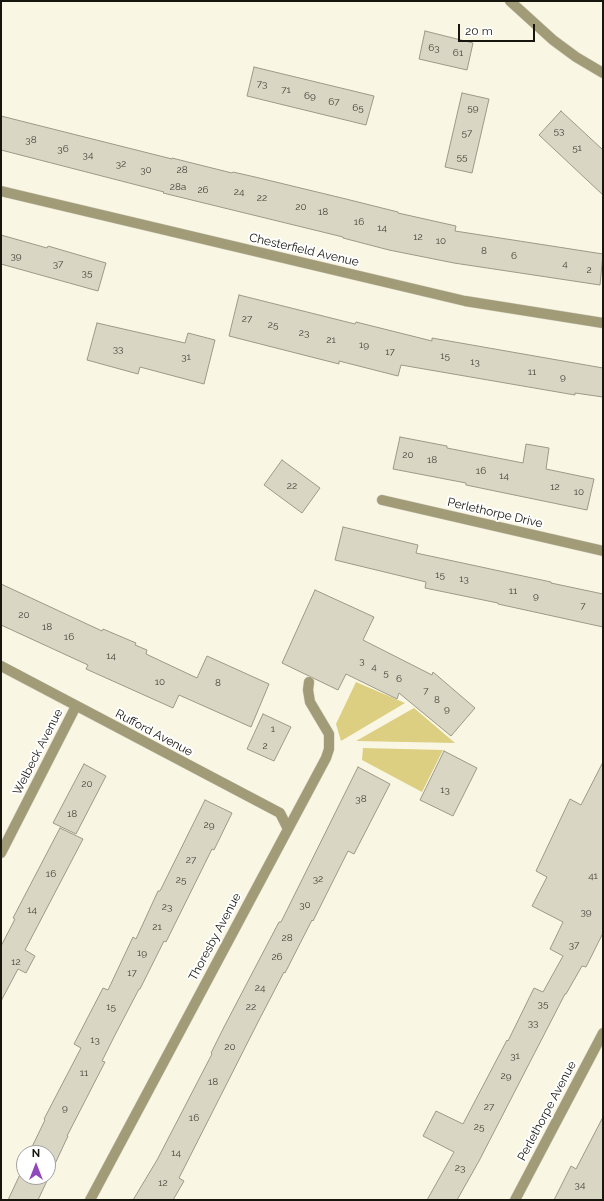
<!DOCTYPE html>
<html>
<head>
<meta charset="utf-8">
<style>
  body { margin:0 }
  #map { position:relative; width:604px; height:1201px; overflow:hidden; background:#f9f6e4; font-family:Raleway,sans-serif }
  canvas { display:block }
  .frame { position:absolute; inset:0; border:2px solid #16150e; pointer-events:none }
  .north { position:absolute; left:16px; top:1145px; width:40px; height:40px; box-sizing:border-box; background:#fff; border:1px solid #a2a19f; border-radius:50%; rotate:0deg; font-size:11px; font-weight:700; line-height:16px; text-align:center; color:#16150e }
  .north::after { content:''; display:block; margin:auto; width:14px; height:18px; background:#9049bd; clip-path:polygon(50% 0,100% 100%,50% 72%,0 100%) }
  .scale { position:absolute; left:458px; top:24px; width:77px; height:18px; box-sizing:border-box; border:2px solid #16150e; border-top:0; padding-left:5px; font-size:12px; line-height:14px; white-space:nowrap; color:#16150e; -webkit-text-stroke:3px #fff; paint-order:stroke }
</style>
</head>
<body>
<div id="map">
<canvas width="604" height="1201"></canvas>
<div class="frame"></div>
<div class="north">N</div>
<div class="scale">20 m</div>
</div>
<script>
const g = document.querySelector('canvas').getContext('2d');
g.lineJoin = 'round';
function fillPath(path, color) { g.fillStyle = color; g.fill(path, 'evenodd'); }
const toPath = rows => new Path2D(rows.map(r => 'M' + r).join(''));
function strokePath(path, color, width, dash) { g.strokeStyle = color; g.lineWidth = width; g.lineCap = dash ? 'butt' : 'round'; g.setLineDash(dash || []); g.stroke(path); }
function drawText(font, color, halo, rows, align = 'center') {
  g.font = font + ' Raleway,sans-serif'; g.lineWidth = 4; g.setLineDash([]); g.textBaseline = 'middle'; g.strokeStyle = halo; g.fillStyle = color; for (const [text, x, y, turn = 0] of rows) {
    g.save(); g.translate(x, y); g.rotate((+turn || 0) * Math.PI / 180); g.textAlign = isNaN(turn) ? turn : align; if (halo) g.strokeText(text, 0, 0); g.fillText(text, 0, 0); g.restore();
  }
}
const green = toPath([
  [356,682,405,703,341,741,336,724],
  [414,708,455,743,356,741],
  [363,748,443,750,422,792,362,760]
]);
const building = toPath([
  [425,31,473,43,467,70,419,59,425,31],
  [254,67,374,96,366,125,247,96,254,67],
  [462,93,489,99,472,173,445,167,462,93],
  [561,111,603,150,603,195,539,135,561,111],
  [1,116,172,159,172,158,232,173,233,172,255,177,346,199,398,212,398,213,456,226,455,231,603,254,600,285,454,263,389,250,343,238,343,237,163,193,164,192,1,150,1,116],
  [1,235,47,248,48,246,106,263,98,291,1,264,1,235],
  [239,295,355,324,356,322,432,341,432,338,603,368,603,397,575,393,575,395,401,365,398,376,339,361,339,364,229,336,239,295],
  [97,323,185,343,188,333,215,340,204,384,140,367,138,374,87,360,97,323],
  [400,437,447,446,447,448,523,463,526,444,549,448,546,469,594,479,587,510,466,485,466,483,393,469,400,437],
  [282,460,320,488,302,513,264,485,282,460],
  [343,527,418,545,416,553,551,582,551,583,603,594,603,627,498,604,498,603,425,588,426,582,335,560,343,527],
  [1,584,102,631,103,629,136,643,135,645,147,650,146,654,197,678,207,656,269,684,251,727,179,695,173,708,86,669,88,665,1,625,1,584],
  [315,590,374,617,363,640,432,675,433,672,475,708,451,736,399,693,397,699,346,674,338,690,282,663,315,590],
  [263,714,291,727,274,761,247,749,263,714],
  [444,751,477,768,453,816,420,800,444,751],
  [603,762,603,933,586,967,582,966,566,994,565,994,479,1161,457,1200,427,1200,454,1152,423,1136,436,1111,463,1124,507,1040,508,1041,534,988,543,992,563,956,550,949,563,922,532,906,547,877,536,871,570,799,581,805,603,762],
  [84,764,106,776,76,834,53,823,84,764],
  [358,767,390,784,354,854,348,851,313,921,312,920,285,973,284,972,258,1022,179,1178,184,1181,173,1200,133,1200,157,1160,212,1054,211,1053,224,1027,279,922,281,922,358,767],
  [205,800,232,813,214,850,212,849,166,942,164,941,140,989,139,989,115,1035,102,1061,105,1062,67,1136,68,1136,38,1200,8,1200,24,1166,24,1177,48,1177,48,1153,29,1153,45,1120,44,1119,81,1048,74,1044,103,988,108,990,133,937,136,939,158,891,160,891,205,800],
  [60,828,83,839,25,950,35,956,26,973,18,969,1,1001,1,946,15,919,13,918,60,828],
  [603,1117,603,1200,554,1200,571,1166,576,1169,603,1117]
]);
const minor = toPath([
  [510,1,553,40,576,57,603,73],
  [1,191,465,301,603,323],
  [382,500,603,551],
  [1,666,280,813,288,829],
  [1,853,76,706],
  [90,1200,326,758,329,749,329,734,310,702,308,690,309,682],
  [515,1200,603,1033]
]);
const numberNames = [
  ["63",434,48],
  ["61",458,53],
  ["73",262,84],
  ["71",286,90],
  ["69",310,96],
  ["67",334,102],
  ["65",358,108],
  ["59",473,108],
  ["53",559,131],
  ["57",467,133],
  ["38",31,140],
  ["51",577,148],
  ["36",63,149],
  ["34",88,155],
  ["55",462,157],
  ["32",121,164],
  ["30",146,170],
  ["28",182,170],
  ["28a",178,187],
  ["26",203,190],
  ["24",239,192],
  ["22",262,198],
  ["20",301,207],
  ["18",323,212],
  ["16",359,222],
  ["14",382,228],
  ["12",418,237],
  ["10",441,241],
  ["8",484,251],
  ["39",16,256],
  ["6",514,256],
  ["37",58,264],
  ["4",565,264],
  ["2",589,270],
  ["35",87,273],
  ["27",247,319],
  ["25",273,325],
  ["23",304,333],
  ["21",331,340],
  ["19",364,345],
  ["33",118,349],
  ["17",390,352],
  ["15",445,356],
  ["31",186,357],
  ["13",475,362],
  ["11",532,372],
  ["9",563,377],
  ["20",408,455],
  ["18",432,460],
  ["16",481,471],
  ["14",504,476],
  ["22",292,486],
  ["12",555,487],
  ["10",579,492],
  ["15",440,575],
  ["13",464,579],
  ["11",513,591],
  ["9",536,596],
  ["7",583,606],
  ["20",24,615],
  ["18",47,627],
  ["16",69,637],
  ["14",111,656],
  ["3",362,661],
  ["4",374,667],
  ["5",386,673],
  ["6",399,679],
  ["10",160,682],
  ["8",218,683],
  ["7",426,691],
  ["8",437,700],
  ["9",447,709],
  ["1",273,729],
  ["2",265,746],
  ["20",87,784],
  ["13",445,790],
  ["38",361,799],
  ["18",72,814],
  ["29",209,825],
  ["27",191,860],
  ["16",51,874],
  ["41",593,876],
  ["32",318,879],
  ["25",181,880],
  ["30",305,905],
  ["23",167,907],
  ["14",32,910],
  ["39",586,912],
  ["21",157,927],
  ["28",287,938],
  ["37",574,945],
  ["19",142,953],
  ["26",277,957],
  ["12",16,962],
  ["17",132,973],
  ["24",260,988],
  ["35",543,1004],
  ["15",111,1007],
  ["22",251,1007],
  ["33",533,1023],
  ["13",95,1040],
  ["20",230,1047],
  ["31",515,1056],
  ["11",84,1073],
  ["29",506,1076],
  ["18",213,1082],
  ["27",489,1107],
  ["9",65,1108],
  ["16",194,1118],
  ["25",479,1127],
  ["14",176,1153],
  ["23",460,1168],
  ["12",163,1183],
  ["34",580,1185]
];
const streetNames = [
  ["Chesterfield Avenue",304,250,13],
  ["Perlethorpe Drive",495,513,13],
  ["Rufford Avenue",154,733,28],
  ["Welbeck Avenue",38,752,-63],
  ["Thoresby Avenue",215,937,-62],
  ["Perlethorpe Avenue",547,1111,-62]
];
fillPath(green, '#dccf81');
fillPath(building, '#d9d6c4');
strokePath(building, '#9c9988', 1);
strokePath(minor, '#d5d2c2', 11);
strokePath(minor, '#a19b77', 10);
drawText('10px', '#47453c', null, numberNames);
drawText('12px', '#16150e', '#fff', streetNames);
</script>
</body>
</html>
